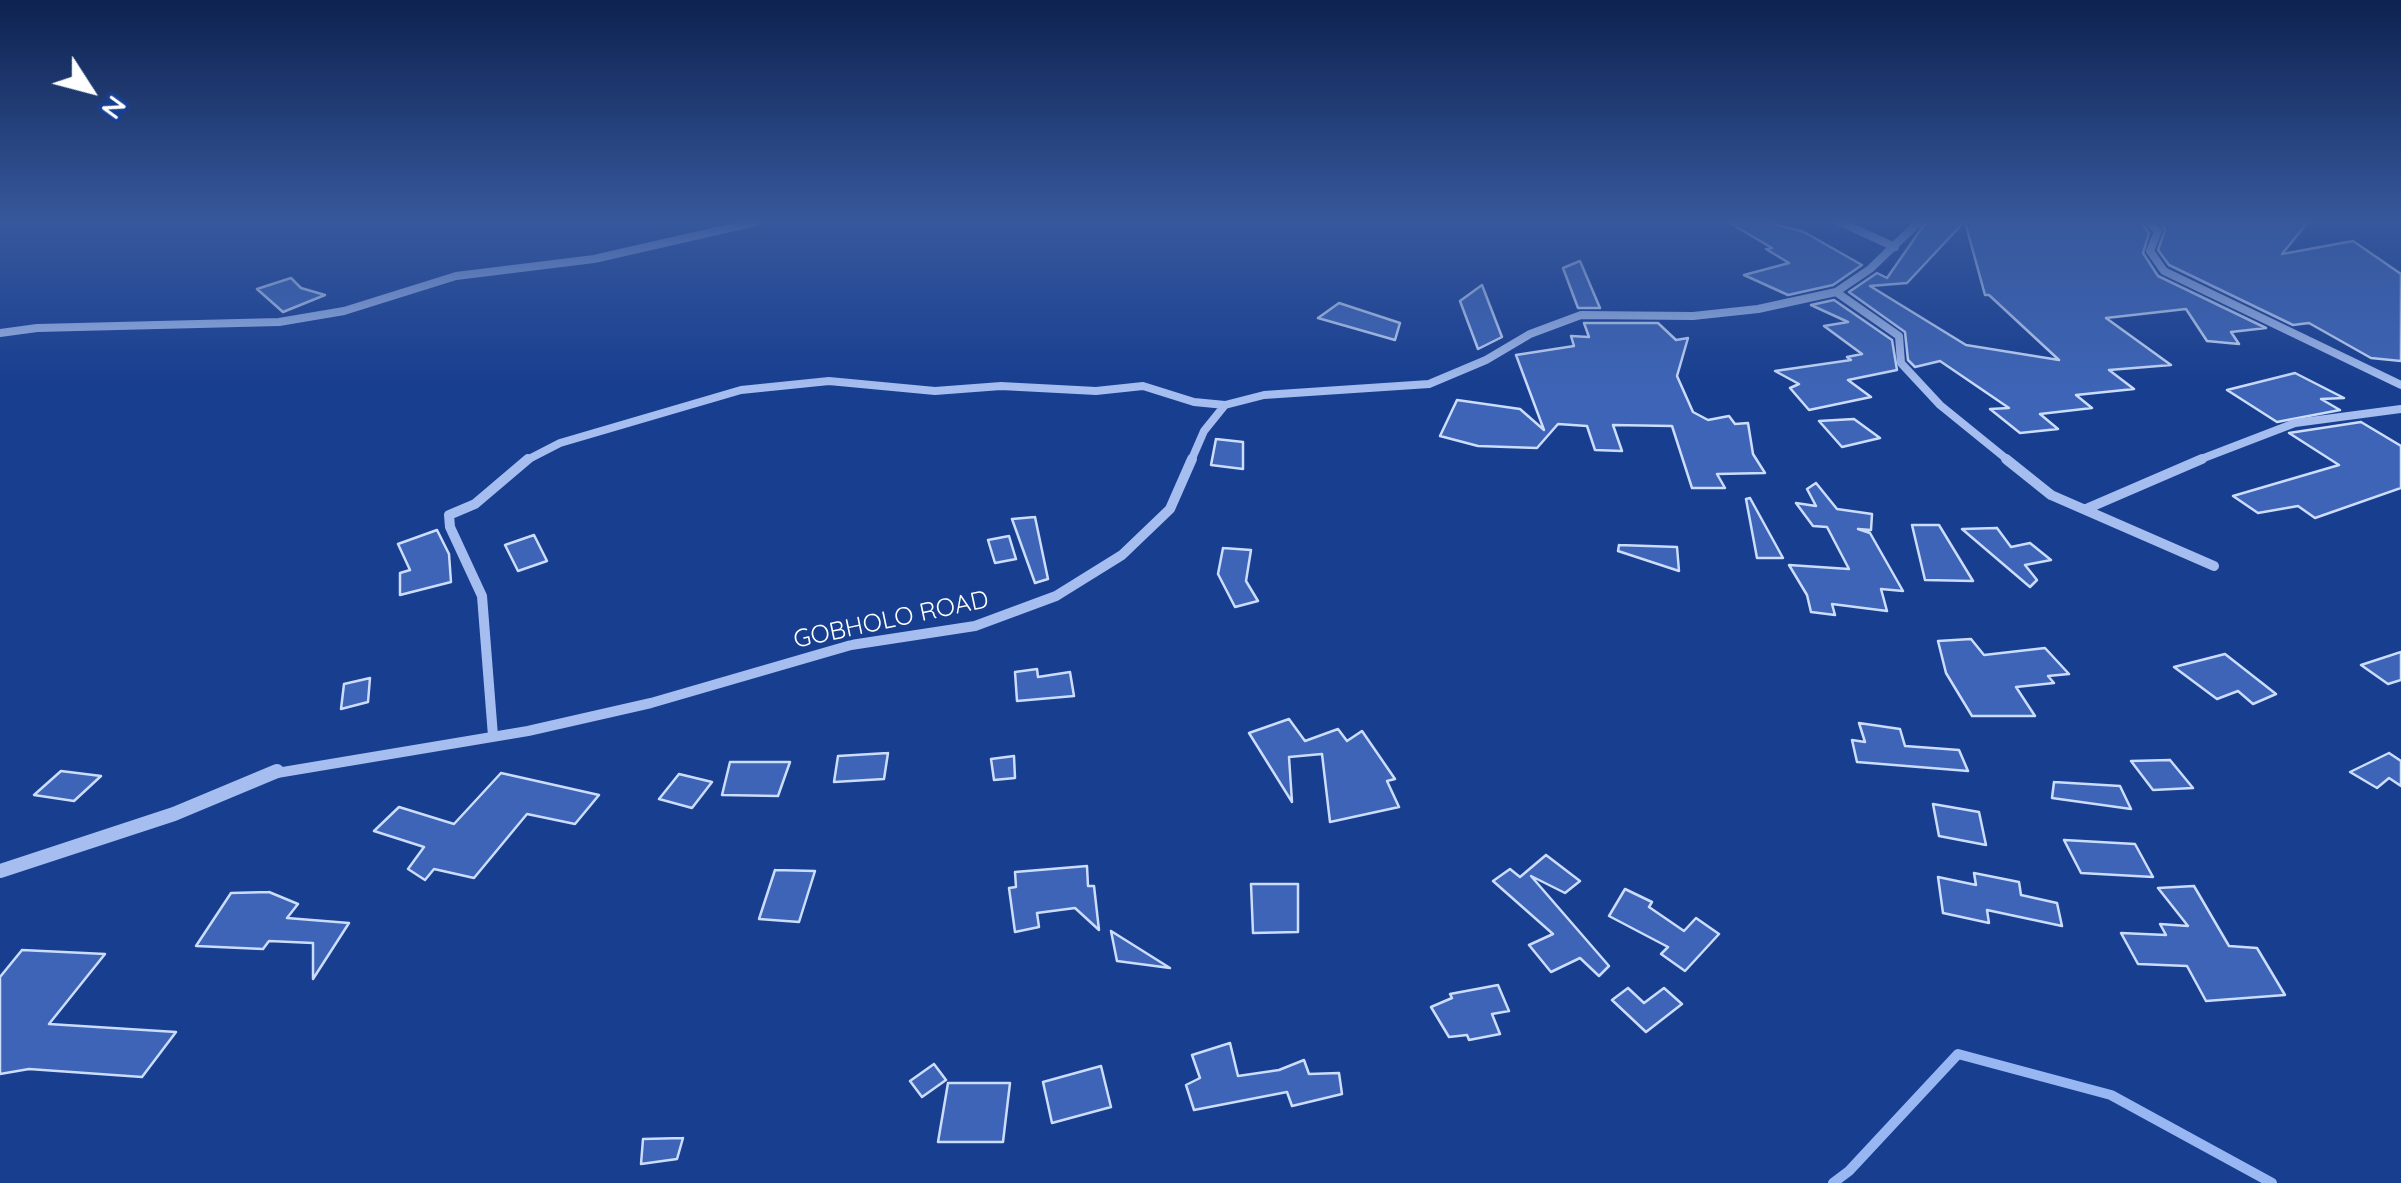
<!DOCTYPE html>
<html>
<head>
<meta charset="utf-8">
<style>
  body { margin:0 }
  #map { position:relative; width:2401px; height:1183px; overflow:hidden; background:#183e90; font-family:Quicksand,sans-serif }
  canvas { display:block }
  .north { position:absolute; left:40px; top:40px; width:100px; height:100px; -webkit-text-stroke:8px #183e90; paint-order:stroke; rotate:126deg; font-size:28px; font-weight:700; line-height:40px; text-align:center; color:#fff }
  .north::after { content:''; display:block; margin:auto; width:35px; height:45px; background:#fff; clip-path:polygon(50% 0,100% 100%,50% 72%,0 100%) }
</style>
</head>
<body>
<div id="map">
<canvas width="2401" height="1183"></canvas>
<div class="north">N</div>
</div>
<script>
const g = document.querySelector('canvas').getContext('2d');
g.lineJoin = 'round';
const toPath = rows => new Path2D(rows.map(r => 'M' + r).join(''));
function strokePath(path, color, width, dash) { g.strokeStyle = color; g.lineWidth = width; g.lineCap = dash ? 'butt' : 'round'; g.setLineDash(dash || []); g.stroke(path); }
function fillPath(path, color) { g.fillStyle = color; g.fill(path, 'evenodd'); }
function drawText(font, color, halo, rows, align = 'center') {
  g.font = font + ' Quicksand,sans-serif'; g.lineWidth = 8; g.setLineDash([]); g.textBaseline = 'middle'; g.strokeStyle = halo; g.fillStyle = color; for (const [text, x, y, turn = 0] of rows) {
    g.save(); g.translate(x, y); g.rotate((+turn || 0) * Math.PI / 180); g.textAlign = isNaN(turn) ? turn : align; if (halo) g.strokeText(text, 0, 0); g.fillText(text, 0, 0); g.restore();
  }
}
const stream = toPath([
  [1833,1183,1849,1171,1958,1054,2111,1095,2272,1183]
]);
const building = toPath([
  [1728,222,1768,222,1804,232,1862,265,1833,285,1788,295,1744,275,1789,263,1766,249,1772,248,1728,222],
  [1926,222,1964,222,1907,283,1870,286,1966,345,2059,360,1989,295,1985,295,1965,222,2141,222,2149,233,2143,253,2158,276,2266,328,2231,332,2239,344,2207,341,2186,309,2106,318,2171,365,2109,370,2134,389,2076,395,2092,408,2040,414,2058,429,2020,433,1990,409,2009,408,1940,361,1915,367,1908,360,1905,332,1849,292,1877,273,1887,278,1926,222],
  [2160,222,2308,222,2282,254,2353,241,2401,274,2401,361,2371,358,2309,323,2293,325,2169,265,2158,250,2165,230,2160,222],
  [1580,261,1600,308,1578,308,1563,268,1580,261],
  [291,278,301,288,325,295,283,312,257,289,291,278],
  [1482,285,1502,337,1478,349,1460,301,1482,285],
  [1834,300,1892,340,1897,370,1848,380,1871,397,1809,410,1790,388,1799,384,1775,371,1851,360,1847,357,1862,354,1824,326,1848,322,1811,305,1834,300],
  [1339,303,1400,323,1395,340,1318,318,1339,303],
  [1584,323,1658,323,1676,340,1688,338,1677,376,1693,412,1708,420,1729,416,1735,424,1748,423,1753,454,1765,473,1717,474,1725,488,1692,488,1672,426,1613,425,1622,451,1595,450,1587,426,1558,424,1537,448,1478,446,1440,436,1457,400,1520,409,1544,430,1516,355,1574,346,1571,336,1589,337,1584,323],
  [2295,373,2344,398,2321,399,2340,410,2277,422,2227,390,2295,373],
  [1854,419,1880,438,1842,447,1819,421,1854,419],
  [2361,422,2401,446,2401,488,2315,518,2298,506,2258,513,2233,496,2339,465,2289,433,2361,422],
  [1216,439,1243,442,1243,469,1211,465,1216,439],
  [1816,483,1837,509,1872,514,1871,530,1858,529,1870,533,1903,591,1881,589,1887,611,1832,604,1835,615,1811,612,1807,595,1789,565,1849,569,1827,527,1813,526,1796,503,1816,506,1807,489,1816,483],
  [1750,498,1783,558,1757,558,1746,499,1750,498],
  [1035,517,1048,579,1035,583,1012,519,1035,517],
  [1912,525,1939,525,1973,581,1925,580,1912,525],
  [1997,528,2011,547,2030,543,2051,560,2025,565,2037,580,2030,587,1962,529,1997,528],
  [437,530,449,554,451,582,400,595,400,573,410,570,398,544,437,530],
  [534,535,547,561,518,571,505,545,534,535],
  [1009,536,1016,559,995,563,988,540,1009,536],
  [1619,545,1677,547,1679,571,1618,551,1619,545],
  [1223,548,1251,550,1246,581,1258,601,1235,607,1218,574,1223,548],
  [1971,639,1984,655,2045,648,2069,674,2048,676,2054,683,2016,687,2035,716,1972,716,1946,673,1938,641,1971,639],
  [2401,652,2401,680,2388,684,2361,665,2401,652],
  [2225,654,2276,694,2253,704,2238,691,2217,699,2174,667,2225,654],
  [1037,669,1038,677,1070,672,1074,696,1017,701,1015,672,1037,669],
  [370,678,368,702,341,709,344,684,370,678],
  [1289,719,1305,741,1338,729,1347,741,1362,731,1395,779,1387,781,1399,807,1330,822,1322,754,1289,757,1292,802,1249,733,1289,719],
  [1859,723,1900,729,1905,746,1959,750,1968,771,1857,762,1852,740,1865,742,1859,723],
  [888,753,884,779,834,782,838,756,888,753],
  [2389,753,2401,761,2401,786,2389,778,2377,788,2350,772,2389,753],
  [1014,756,1015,778,994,780,991,759,1014,756],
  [2170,760,2193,788,2153,790,2131,761,2170,760],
  [730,762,790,762,778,796,722,795,730,762],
  [61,771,101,776,74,801,34,795,61,771],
  [501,773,599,795,575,824,527,814,474,878,434,869,425,880,408,869,424,847,374,831,399,807,454,824,501,773],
  [679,774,712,782,692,808,659,799,679,774],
  [2054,782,2120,786,2131,809,2052,798,2054,782],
  [1933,804,1979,812,1986,845,1939,836,1933,804],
  [2064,840,2135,844,2153,877,2081,873,2064,840],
  [1546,855,1580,881,1565,893,1531,876,1609,966,1599,976,1580,958,1551,972,1529,945,1553,934,1493,881,1510,869,1520,877,1546,855],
  [1087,866,1088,886,1094,886,1099,930,1075,908,1037,913,1039,927,1015,932,1009,888,1016,887,1015,872,1087,866],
  [775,870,815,871,799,922,759,919,775,870],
  [1974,873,2019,882,2021,895,2057,903,2062,926,1987,910,1989,923,1943,913,1938,877,1976,885,1974,873],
  [1251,884,1298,884,1298,932,1253,933,1251,884],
  [2194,886,2229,946,2257,948,2285,995,2206,1001,2187,966,2138,964,2121,933,2166,935,2160,924,2188,926,2158,888,2194,886],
  [1625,889,1652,902,1649,907,1684,931,1696,918,1719,934,1685,971,1661,954,1668,947,1609,916,1625,889],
  [269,892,298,904,287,918,349,923,313,979,313,943,269,941,263,949,196,946,231,893,269,892],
  [1111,931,1170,968,1117,961,1111,931],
  [22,950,105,954,49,1024,176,1032,142,1077,29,1069,0,1074,0,977,22,950],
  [1498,985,1509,1011,1492,1014,1500,1034,1469,1040,1467,1035,1449,1037,1431,1007,1452,998,1450,994,1498,985],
  [1628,988,1644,1003,1664,988,1682,1004,1646,1032,1612,1000,1628,988],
  [1230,1043,1238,1076,1279,1070,1304,1060,1309,1074,1339,1073,1342,1094,1292,1106,1287,1092,1194,1110,1186,1085,1200,1078,1192,1055,1230,1043],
  [934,1064,946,1080,922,1097,910,1081,934,1064],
  [1101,1066,1111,1107,1052,1123,1043,1082,1101,1066],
  [948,1083,1010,1083,1003,1142,938,1142,948,1083],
  [683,1138,677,1159,641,1164,643,1139,683,1138]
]);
const streetFar2 = toPath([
  [1840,222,1895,247],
  [2148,222,2158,231,2150,251,2164,271,2401,385],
  [1836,292,1899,336,1901,363,1940,405,2009,461],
  [0,333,37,328,279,322,344,311,456,276,594,259,756,222],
  [525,461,560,443,741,390,829,381,935,391,1001,386,1096,391,1143,386,1194,402,1225,405],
  [1191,461,1204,431,1225,405,1264,395,1429,384,1486,360,1530,334,1581,315,1693,316,1758,309,1836,292,1870,269,1919,222],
  [2196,461,2295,423,2401,409]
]);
const streetFar1 = toPath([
  [2006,459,2051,495,2214,566],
  [2086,509,2202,459],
  [493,736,482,596,450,527,449,515,475,504,528,459],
  [271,774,528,731,651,703,851,645,975,626,1056,596,1122,555,1170,509,1192,459]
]);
const street = toPath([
  [0,871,174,814,277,771]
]);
const streetNames = [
  ["GOBHOLO ROAD",891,620,-12]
];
strokePath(stream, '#98b7f2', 10);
fillPath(building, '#3d64b6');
strokePath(building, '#ccdcfb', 2.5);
strokePath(streetFar2, '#a6beef', 8);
strokePath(streetFar1, '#a6beef', 10);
strokePath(street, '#a6beef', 14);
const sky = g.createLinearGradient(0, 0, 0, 388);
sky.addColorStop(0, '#0d224f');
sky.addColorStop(0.57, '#37589c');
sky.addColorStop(1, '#37589c00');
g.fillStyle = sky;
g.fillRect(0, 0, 2401, 388);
drawText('25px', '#fff', '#183e90', streetNames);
</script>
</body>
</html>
